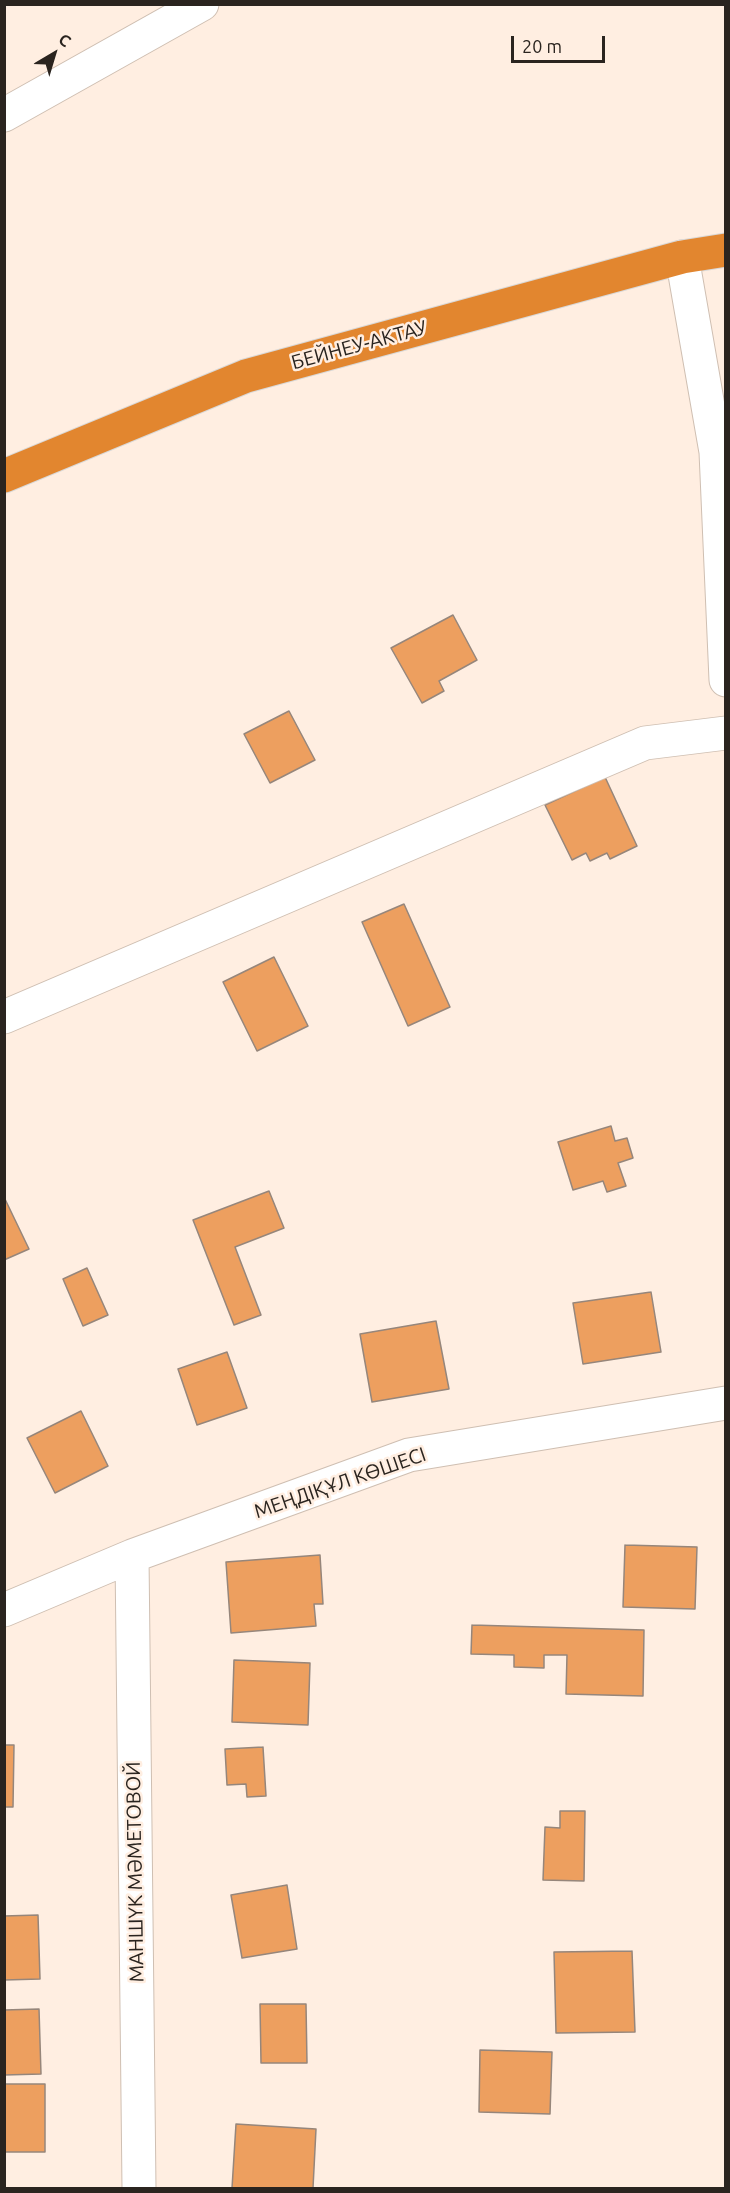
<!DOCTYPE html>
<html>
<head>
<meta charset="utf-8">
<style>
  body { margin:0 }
  #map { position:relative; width:730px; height:2193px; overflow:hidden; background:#ffeee1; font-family:Ubuntu,sans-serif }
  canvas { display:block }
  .frame { position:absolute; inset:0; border:6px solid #2a241f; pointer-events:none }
  .north { position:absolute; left:24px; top:24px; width:60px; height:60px; -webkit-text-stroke:4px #ffeee1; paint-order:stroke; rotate:38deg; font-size:16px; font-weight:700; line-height:24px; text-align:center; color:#2a241f }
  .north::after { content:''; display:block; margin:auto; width:21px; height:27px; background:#2a241f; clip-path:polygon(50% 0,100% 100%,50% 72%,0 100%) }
  .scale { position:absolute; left:511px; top:36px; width:94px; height:27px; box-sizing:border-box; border:3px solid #2a241f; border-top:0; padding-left:8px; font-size:18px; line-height:21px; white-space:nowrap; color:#2a241f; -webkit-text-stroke:4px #ffeee1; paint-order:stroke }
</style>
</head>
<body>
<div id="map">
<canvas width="730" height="2193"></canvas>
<div class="frame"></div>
<div class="north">С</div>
<div class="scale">20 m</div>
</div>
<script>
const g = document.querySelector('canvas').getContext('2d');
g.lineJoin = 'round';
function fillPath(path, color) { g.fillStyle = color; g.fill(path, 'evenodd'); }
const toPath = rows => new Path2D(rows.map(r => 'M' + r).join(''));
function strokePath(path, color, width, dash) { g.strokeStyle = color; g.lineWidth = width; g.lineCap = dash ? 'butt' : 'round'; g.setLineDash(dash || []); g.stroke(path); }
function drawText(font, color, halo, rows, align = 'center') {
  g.font = font + ' Ubuntu,sans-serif'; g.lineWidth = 5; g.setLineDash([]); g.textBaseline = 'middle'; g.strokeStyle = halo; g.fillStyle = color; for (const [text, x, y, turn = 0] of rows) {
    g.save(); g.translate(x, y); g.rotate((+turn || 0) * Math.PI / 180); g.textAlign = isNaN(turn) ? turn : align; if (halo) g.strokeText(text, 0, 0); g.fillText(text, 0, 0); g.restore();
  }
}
const building = toPath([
  [453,615,477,660,439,681,444,691,422,703,391,648,453,615],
  [289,711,315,760,270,783,244,734,289,711],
  [605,777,637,846,610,859,607,853,590,861,586,853,572,860,545,805,605,777],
  [404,904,450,1007,408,1026,362,922,404,904],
  [274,957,308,1026,257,1051,223,982,274,957],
  [611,1126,615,1141,627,1138,633,1158,618,1163,626,1186,607,1192,603,1181,573,1190,558,1142,611,1126],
  [269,1191,284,1228,235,1247,261,1315,234,1325,193,1220,269,1191],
  [4,1197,29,1249,4,1260,4,1197],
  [87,1268,108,1315,83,1326,63,1279,87,1268],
  [651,1292,661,1352,583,1364,573,1303,651,1292],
  [436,1321,449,1389,372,1402,360,1334,436,1321],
  [227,1352,247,1408,197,1425,178,1369,227,1352],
  [81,1411,108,1466,55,1493,27,1438,81,1411],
  [625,1545,697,1547,695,1609,623,1607,625,1545],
  [320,1555,323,1604,314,1604,316,1626,231,1633,226,1562,320,1555],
  [472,1625,644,1630,643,1696,566,1694,567,1655,544,1655,544,1668,514,1667,514,1655,471,1654,472,1625],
  [234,1660,310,1663,308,1725,232,1722,234,1660],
  [4,1745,14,1745,13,1807,4,1807,4,1745],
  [263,1747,266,1796,247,1797,246,1784,227,1785,225,1749,263,1747],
  [560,1811,585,1811,584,1881,543,1880,545,1827,560,1828,560,1811],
  [287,1885,297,1949,242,1958,231,1895,287,1885],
  [38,1915,40,1979,4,1980,4,1916,38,1915],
  [632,1951,635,2032,556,2033,554,1952,632,1951],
  [260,2004,306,2004,307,2063,261,2063,260,2004],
  [39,2009,41,2074,4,2075,4,2010,39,2009],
  [480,2050,552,2052,550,2114,479,2112,480,2050],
  [4,2084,45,2084,45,2152,4,2152,4,2084],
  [236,2124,316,2129,313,2188,232,2188,236,2124]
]);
const minor = toPath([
  [4,115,202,4],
  [682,257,716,452,726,680],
  [4,1017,645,743,726,733],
  [132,1556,139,2188],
  [4,1610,132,1556,409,1455,726,1403]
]);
const highway = toPath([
  [4,476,246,376,682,257,726,250]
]);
const streetNames = [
  ["БЕЙНЕУ-АКТАУ",359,345,-15],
  ["МЕҢДІҚҰЛ КӨШЕСІ",340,1483,-19],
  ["МАНШҮК МӘМЕТОВОЙ",135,1872,-91]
];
fillPath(building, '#ed9f5f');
strokePath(building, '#96867b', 1.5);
strokePath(minor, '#cfbfb2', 35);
strokePath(highway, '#d9d8d7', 35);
strokePath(minor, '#fff', 33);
strokePath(highway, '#e2862f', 33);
drawText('20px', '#2a241f', '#ffeee1', streetNames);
</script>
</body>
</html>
